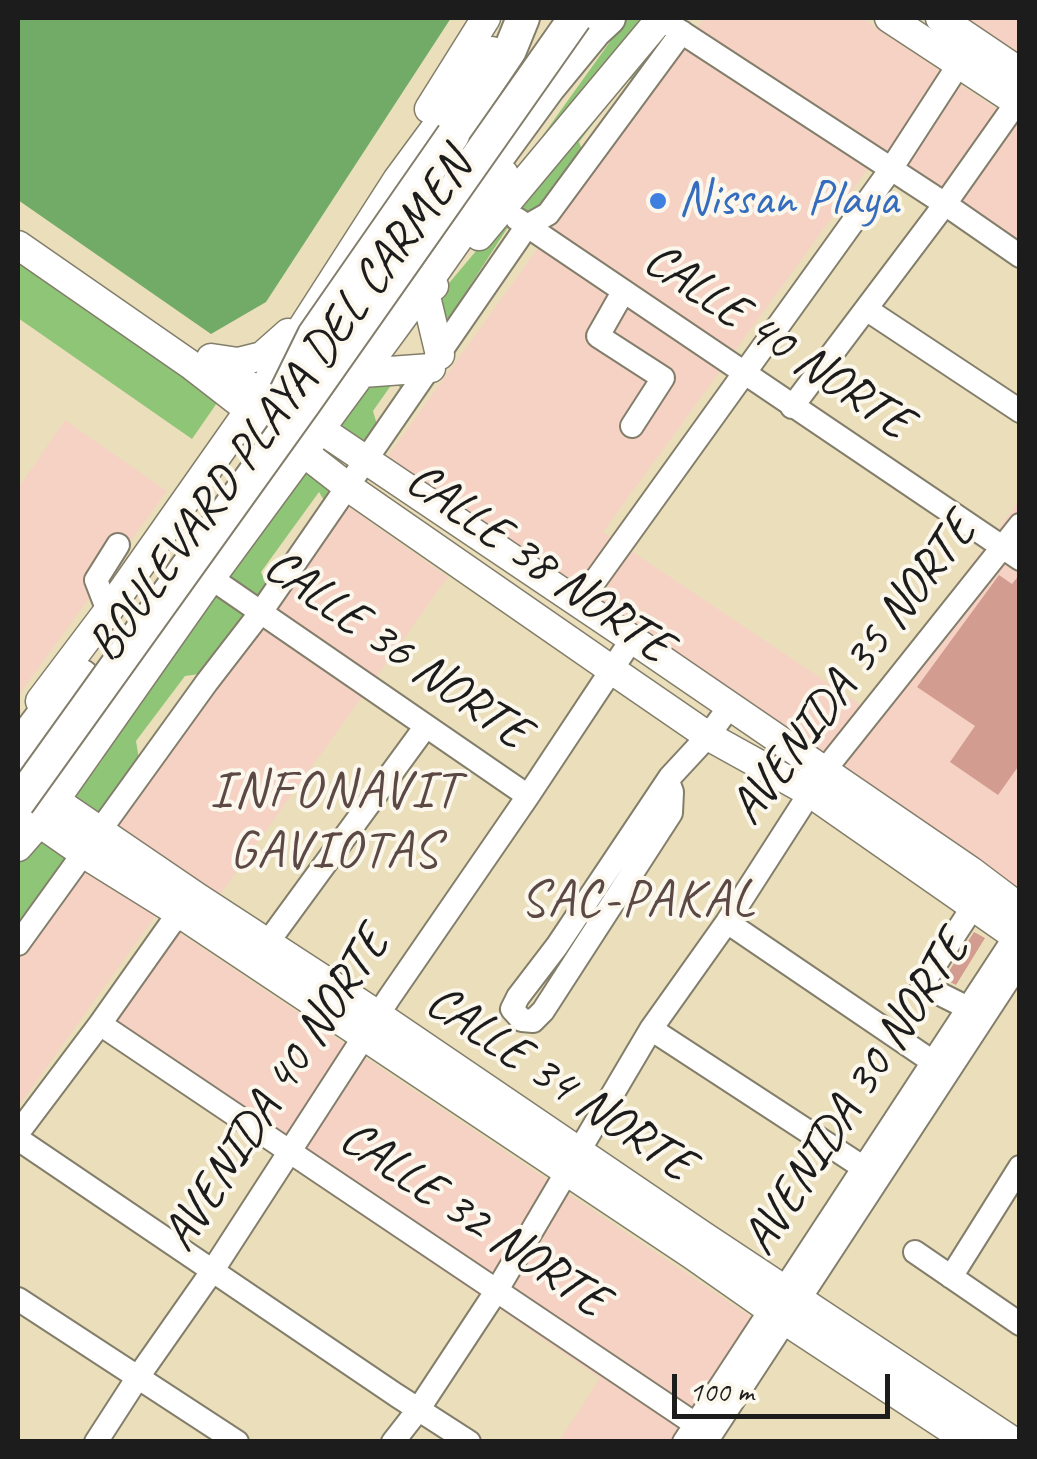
<!DOCTYPE html>
<html>
<head>
<meta charset="utf-8">
<style>
  body { margin:0 }
  #map { position:relative; width:1037px; height:1459px; overflow:hidden; background:#eadfba; font-family:Caveat,sans-serif }
  canvas { display:block }
  .frame { position:absolute; inset:0; border:20px solid #1c1c1c; pointer-events:none }
  .scale { position:absolute; left:672px; top:1374px; width:218px; height:45px; box-sizing:border-box; border:5px solid #1c1c1c; border-top:0; padding-left:12px; font-size:30px; line-height:35px; white-space:nowrap; color:#1c1c1c; -webkit-text-stroke:8px #fbf7ec; paint-order:stroke }
</style>
</head>
<body>
<div id="map">
<canvas width="1037" height="1459"></canvas>
<div class="frame"></div>
<div class="scale">100 m</div>
</div>
<script>
const g = document.querySelector('canvas').getContext('2d');
g.lineJoin = 'round';
function fillPath(path, color) { g.fillStyle = color; g.fill(path, 'evenodd'); }
const toPath = rows => new Path2D(rows.map(r => 'M' + r).join(''));
function strokePath(path, color, width, dash) { g.strokeStyle = color; g.lineWidth = width; g.lineCap = dash ? 'butt' : 'round'; g.setLineDash(dash || []); g.stroke(path); }
function drawText(font, color, halo, rows, align = 'center') {
  g.font = font + ' Caveat,sans-serif'; g.lineWidth = 8; g.setLineDash([]); g.textBaseline = 'middle'; g.strokeStyle = halo; g.fillStyle = color; for (const [text, x, y, turn = 0] of rows) {
    g.save(); g.translate(x, y); g.rotate((+turn || 0) * Math.PI / 180); g.textAlign = isNaN(turn) ? turn : align; if (halo) g.strokeText(text, 0, 0); g.fillText(text, 0, 0); g.restore();
  }
}
const built = toPath([
  [704,18,862,18,1019,124,1019,262,877,156,603,532,864,707,1019,501,1019,891,571,579,385,460],
  [963,18,1019,18,1019,56],
  [65,420,167,491,18,696,18,488],
  [349,507,448,577,217,899,116,828],
  [83,867,156,915,18,1107,18,959],
  [174,929,753,1318,670,1441,559,1441,600,1378,99,1037]
]);
const green = toPath([
  [627,18,652,18,518,170],
  [662,29,667,38,635,81,628,78,579,142,583,153,536,215,518,207],
  [503,219,510,224,440,332,434,301],
  [18,257,219,400,192,439,18,318],
  [412,375,402,390,394,381,373,411,378,428,362,449,341,435,338,421,370,379],
  [304,469,333,490,325,502,319,492,261,572,266,584,257,597,226,575],
  [217,588,245,612,199,674,185,676,136,741,139,759,96,819,64,798,71,788,81,789,103,759,99,756],
  [42,834,72,855,18,929,18,859]
]);
const forest = toPath([
  [18,18,451,18,266,302,211,334,18,200]
]);
const building = toPath([
  [1020,574,1020,764,998,795,950,762,975,726,917,687,999,575,1012,584],
  [974,932,985,938,956,985,944,979]
]);
const minor = toPath([
  [672,26,945,204,1020,256],
  [517,219,1020,559],
  [623,292,598,336,663,378,632,426],
  [866,309,1020,411],
  [792,407,945,204,1017,102,1017,84],
  [211,578,528,796],
  [579,603,891,169,959,64],
  [108,611,96,580,118,545],
  [668,781,672,792,671,813,543,1011,533,1021,522,1020,512,1009,518,997,557,946,670,777,708,736,730,706],
  [727,922,933,1062],
  [268,942,426,726],
  [18,944,207,682,261,612,527,226,548,214,682,32],
  [968,1008,922,985,974,905],
  [100,1024,695,1424],
  [651,1029,864,1168],
  [18,1133,100,1024,170,925,190,904],
  [18,1139,396,1395,469,1442],
  [915,1252,1020,1324],
  [951,1277,1020,1167],
  [18,1299,237,1442],
  [96,1442,138,1377,213,1270,389,998,528,796,632,639],
  [393,1442,418,1410,497,1290,651,1029,727,922,824,771,1020,525],
  [684,1442,1020,929],
  [706,1442,1020,962]
]);
const major = toPath([
  [889,18,1020,104],
  [940,18,1020,72],
  [429,109,486,18],
  [479,236,661,18],
  [18,245,191,365,348,487,612,670,708,736,809,792,1014,935],
  [434,286,424,288,440,355],
  [211,358,238,362,262,356,288,333],
  [353,372,362,373,431,368],
  [230,374,320,429,632,639,971,871,1020,908],
  [40,701,108,611,250,409,397,180,492,51],
  [18,775,197,897,378,1015,702,1235,1014,1442],
  [18,808,83,853,181,914,691,1254,798,1329,970,1442],
  [18,847,39,823,211,578,424,288,504,174]
]);
const highway = toPath([
  [453,135,510,50,523,18],
  [473,191,549,87,595,31,609,18],
  [18,748,46,711,82,676]
]);
const highwayBridge = toPath([
  [286,392,314,335,453,135],
  [18,803,306,401,575,18]
]);
const markers = [
  [658,201,10,"#3f7fe0"]
];
const shopNames = [
  ["Nissan Playa",678,201]
];
const streetNames = [
  ["CALLE 40 NORTE",777,342,34],
  ["BOULEVARD PLAYA DEL CARMEN",281,407,-54],
  ["CALLE 38 NORTE",538,564,35],
  ["CALLE 36 NORTE",396,650,35],
  ["AVENIDA 35 NORTE",854,670,-53],
  ["CALLE 34 NORTE",559,1084,34],
  ["AVENIDA 40 NORTE",277,1090,-57],
  ["AVENIDA 30 NORTE",857,1094,-57],
  ["CALLE 32 NORTE",473,1220,34]
];
const neighbourhoodNames = [
  ["INFONAVIT",335,792],
  ["GAVIOTAS",335,852],
  ["SAC-PAKAL",638,901]
];
fillPath(built, '#f6d2c5');
fillPath(green, '#8ec577');
fillPath(forest, '#72aa68');
fillPath(building, '#d29c90');
strokePath(minor, '#837e6b', 26);
strokePath(major, '#837e6b', 31);
strokePath(highway, '#837e6b', 36);
strokePath(minor, '#fff', 22);
strokePath(major, '#fff', 28);
strokePath(highway, '#fff', 32);
strokePath(highwayBridge, '#837e6b', 36, []);
strokePath(highwayBridge, '#fff', 32);
for (const [x, y, r, color] of markers) { const dot = new Path2D(); dot.arc(x, y, r, 0, 2 * Math.PI); g.fillStyle = color; g.fill(dot); strokePath(dot, '#fbf7ec', 4); }
drawText('50px', '#366cbe', '#fbf7ec', shopNames, 'left');
drawText('50px', '#1c1c1c', '#fbf7ec', streetNames);
g.letterSpacing = '2.5px';
drawText('52px', '#5c4945', '#fbf7ec', neighbourhoodNames);
g.letterSpacing = '0px';
</script>
</body>
</html>
